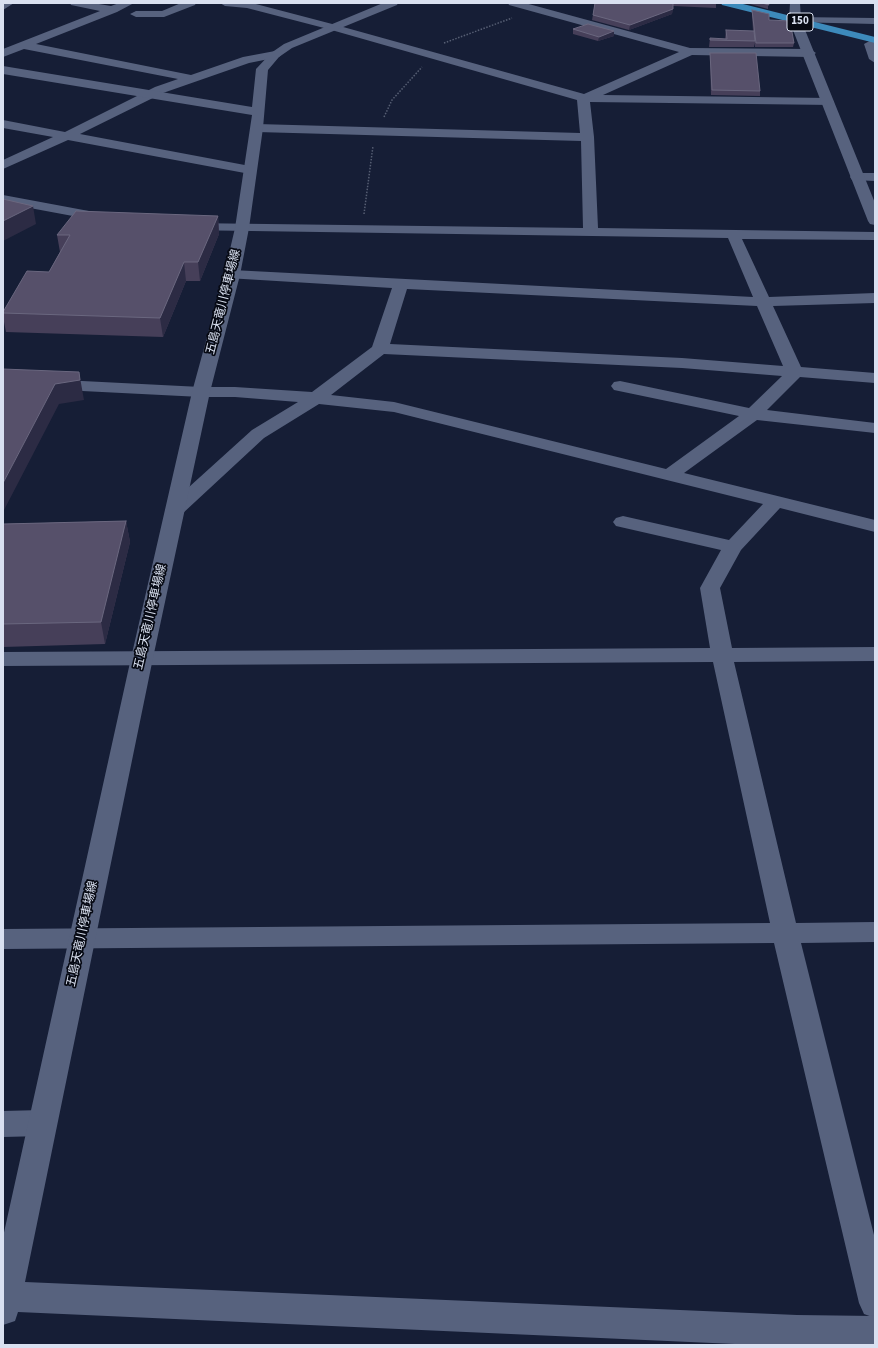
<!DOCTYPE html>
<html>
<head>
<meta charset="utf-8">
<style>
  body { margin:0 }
  #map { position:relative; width:878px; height:1348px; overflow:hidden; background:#161e36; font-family:"Source Sans 3",sans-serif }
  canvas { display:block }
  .frame { position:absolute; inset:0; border:4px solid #d9e0f0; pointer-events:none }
</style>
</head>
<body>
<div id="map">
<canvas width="878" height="1348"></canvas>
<div class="frame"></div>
</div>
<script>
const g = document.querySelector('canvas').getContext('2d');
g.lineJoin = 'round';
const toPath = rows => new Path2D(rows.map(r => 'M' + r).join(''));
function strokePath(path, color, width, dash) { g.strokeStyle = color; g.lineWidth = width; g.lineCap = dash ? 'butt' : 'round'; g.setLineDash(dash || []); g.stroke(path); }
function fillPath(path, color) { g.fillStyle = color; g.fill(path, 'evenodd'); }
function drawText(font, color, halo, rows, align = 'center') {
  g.font = font + ' "Source Sans 3","Noto Sans JP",sans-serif'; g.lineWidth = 3.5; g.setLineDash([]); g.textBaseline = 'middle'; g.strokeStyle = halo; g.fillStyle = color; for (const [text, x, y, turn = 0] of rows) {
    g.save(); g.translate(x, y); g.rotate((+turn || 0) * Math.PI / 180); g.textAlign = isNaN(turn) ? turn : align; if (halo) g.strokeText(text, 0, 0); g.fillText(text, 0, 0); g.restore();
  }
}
const path = toPath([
  [444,43,512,18],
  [384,117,392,100,422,67],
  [364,214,373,146]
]);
const street = toPath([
  [3,3,14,3,3,10,3,3],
  [70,3,93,3,111,6,119,3,134,3,117,12,36,44,191,75,243,57,275,51,279,53,281,55,279,57,249,63,163,93,80,134,250,166,255,167,257,170,255,173,250,174,68,140,3,169,3,160,53,137,3,128,3,120,65,132,155,87,178,79,24,49,3,57,3,49,100,11,71,5,70,3],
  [181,3,196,3,195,5,164,17,136,17,130,14,136,11,162,11,181,3],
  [220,3,252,3,336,25,584,94,679,52,509,5,508,3,525,3,690,48,810,49,816,53,810,57,692,55,603,95,828,98,832,99,834,102,832,105,590,102,594,137,598,228,875,232,875,240,742,239,769,297,875,293,875,303,773,306,801,367,875,373,875,383,800,377,767,410,875,423,875,433,757,420,684,473,875,520,875,532,780,508,741,550,720,588,732,648,875,647,875,661,734,662,796,923,875,922,875,942,801,943,875,1239,875,1318,864,1314,859,1303,774,943,3,949,3,929,770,923,713,662,3,666,3,652,710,648,700,588,721,550,616,526,613,522,616,518,623,516,729,540,763,504,394,412,319,404,264,438,182,514,175,516,168,514,165,510,168,506,252,430,298,402,235,397,201,397,3,387,3,377,201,387,235,387,312,392,372,347,392,288,227,278,224,275,227,272,232,270,753,297,728,238,183,230,181,227,183,224,188,223,583,228,581,141,257,132,251,128,257,124,580,133,577,100,328,29,247,8,225,6,220,3],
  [407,289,757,306,783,366,682,358,390,344,407,289],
  [384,354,682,368,782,376,749,408,620,381,614,382,611,386,614,390,739,416,666,469,394,402,331,395,384,354],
  [795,17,875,18,875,24,791,22,789,20,791,18,795,17],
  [875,38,875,63,869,59,864,44,875,38],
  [857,173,875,173,875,181,852,180,850,177,852,174,857,173],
  [3,195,105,214,110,215,112,218,110,221,105,222,3,203,3,195],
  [42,1110,52,1114,57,1123,52,1132,42,1136,3,1137,3,1111,42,1110]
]);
const secondary = toPath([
  [383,3,398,3,397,5,292,48,279,57,268,70,263,128,249,228,240,275,210,392,153,658,25,1282,797,1315,875,1316,875,1345,757,1345,18,1312,15,1321,3,1325,3,1237,131,658,192,392,224,275,235,228,252,115,3,74,3,66,252,107,256,69,271,53,284,44,383,3],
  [790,3,800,3,801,20,875,203,875,225,870,224,868,221,789,20,790,3]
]);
const highway = toPath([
  [721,3,739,3,875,37,875,43,722,5,721,3]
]);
const wall = toPath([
  [595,3,716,3,716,8,673,6,672,14,629,30,592,20],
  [750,3,768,3,768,9,750,4],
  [752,10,769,20,794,43,793,47,755,47,755,43,754,47,709,47,710,38,725,39,726,30,753,31,752,14],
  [573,29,614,31,614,36,598,41,573,34],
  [710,53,760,91,760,96,711,95,710,57],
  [218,216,219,234,200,281,186,281,163,337,6,332,3,317,3,312,49,272,60,252,57,235],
  [126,521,130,542,105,644,3,647,3,524]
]);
const shadedWall = toPath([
  [673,9,672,14,629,30,630,25],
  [614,31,614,36,598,41,599,37],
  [33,206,36,224,3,241,3,221],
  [218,216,219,234,200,281,198,262],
  [184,262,186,281,163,337,160,318],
  [79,372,84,400,59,404,3,512,3,483,55,384],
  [126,521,130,542,105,644,101,622]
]);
const building = toPath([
  [595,3,673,3,673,9,630,25,593,15,595,3],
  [762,3,768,3,769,5,762,3],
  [752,10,769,14,769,20,790,21,794,43,756,43,752,10],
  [588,24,614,31,599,37,573,29,588,24],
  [726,30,754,31,755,41,710,40,710,38,727,39,726,30],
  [710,53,756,53,760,91,712,90,710,53],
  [3,199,33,206,3,221,3,199],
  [76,211,218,216,198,262,184,262,160,318,3,313,3,312,27,271,49,272,70,235,57,235,76,211],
  [3,369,79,372,80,380,55,384,3,483,3,369],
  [126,521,101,622,3,624,3,524,126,521]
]);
const shields = [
  [800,22,26]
];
const shieldNames = [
  ["150",800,22]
];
const streetNames = [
  ["五島天竜川停車場線",224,302,-76],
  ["五島天竜川停車場線",151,617,-77],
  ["五島天竜川停車場線",83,934,-78]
];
strokePath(path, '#565e73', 1.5, [1.5, 1.5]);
fillPath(street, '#57627e');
fillPath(secondary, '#57627e');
fillPath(highway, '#3d8abb');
fillPath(wall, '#463f59');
fillPath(shadedWall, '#2c2b44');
fillPath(building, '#56506a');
strokePath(building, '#6a677f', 1);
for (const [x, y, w] of shields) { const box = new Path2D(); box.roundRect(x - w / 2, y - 9, w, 18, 3); g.fillStyle = '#060913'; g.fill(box); strokePath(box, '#d9e0f0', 1); }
drawText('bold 11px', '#d9e0f0', null, shieldNames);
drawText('12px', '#d9e0f0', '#060913', streetNames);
</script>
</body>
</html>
